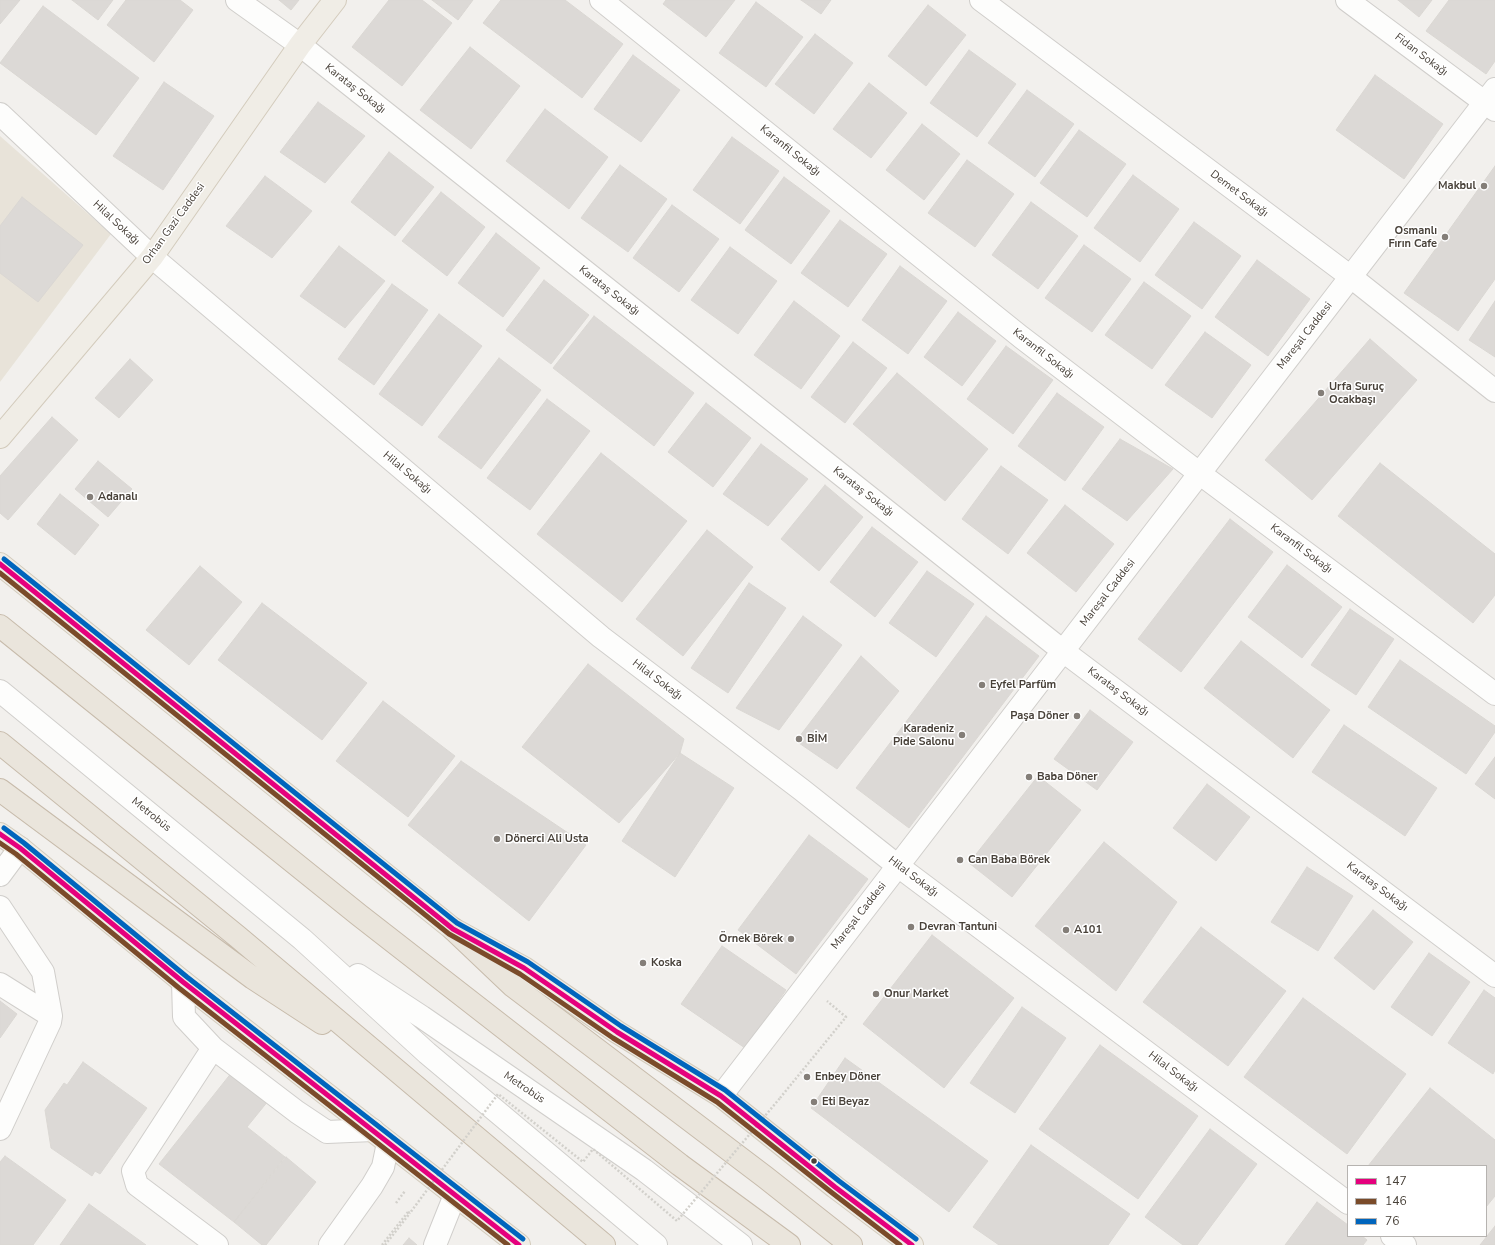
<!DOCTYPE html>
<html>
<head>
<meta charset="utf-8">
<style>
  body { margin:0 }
  #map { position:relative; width:1495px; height:1245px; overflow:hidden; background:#f2f0ed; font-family:"Nunito Sans",sans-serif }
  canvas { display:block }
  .legend { position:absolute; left:1347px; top:1165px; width:140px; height:72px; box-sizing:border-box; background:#fff; border:1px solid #b6b3b0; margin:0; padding:5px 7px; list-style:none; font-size:12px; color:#484139 }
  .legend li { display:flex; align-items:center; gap:8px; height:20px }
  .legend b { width:20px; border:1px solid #b6b3b0 }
</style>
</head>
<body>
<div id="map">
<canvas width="1495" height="1245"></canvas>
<ul class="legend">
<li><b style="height:5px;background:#e5007d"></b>147</li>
<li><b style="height:5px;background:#7a4b2a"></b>146</li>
<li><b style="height:5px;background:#0065bd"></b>76</li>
</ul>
</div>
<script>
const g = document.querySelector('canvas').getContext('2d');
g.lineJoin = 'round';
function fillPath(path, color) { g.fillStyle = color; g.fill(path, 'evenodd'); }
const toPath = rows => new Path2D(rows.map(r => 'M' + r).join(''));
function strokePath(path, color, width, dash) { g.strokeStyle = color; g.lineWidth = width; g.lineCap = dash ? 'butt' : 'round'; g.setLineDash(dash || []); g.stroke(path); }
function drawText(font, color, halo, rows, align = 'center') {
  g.font = font + ' "Nunito Sans",sans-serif'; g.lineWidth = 3; g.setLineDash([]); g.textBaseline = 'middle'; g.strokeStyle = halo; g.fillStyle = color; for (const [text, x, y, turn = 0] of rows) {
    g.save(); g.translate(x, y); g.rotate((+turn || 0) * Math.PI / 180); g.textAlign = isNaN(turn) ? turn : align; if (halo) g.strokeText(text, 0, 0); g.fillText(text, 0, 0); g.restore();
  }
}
const education = toPath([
  [0,136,111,234,0,382]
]);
const building = toPath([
  [0,0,20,0,0,24,0,0],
  [72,0,113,0,98,20,72,0],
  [126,0,180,0,193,10,154,62,107,25,126,0],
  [279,0,299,0,291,10,279,0],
  [389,0,422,0,452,23,402,86,352,47,389,0],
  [432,0,473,0,458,20,432,0],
  [501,0,565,0,623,44,582,98,483,23,501,0],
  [666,0,735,0,706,37,663,4,666,0],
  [801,0,831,0,821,14,801,0],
  [1398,0,1432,0,1419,17,1398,0],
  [1449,0,1495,0,1495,61,1486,74,1426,31,1449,0],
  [756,2,803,37,766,87,719,53,756,2],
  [928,5,966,35,926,86,888,56,928,5],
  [43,6,139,78,96,135,0,63,43,6],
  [815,34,853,63,814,114,775,84,815,34],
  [470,47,520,86,471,149,420,110,470,47],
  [969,50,1016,84,977,137,930,103,969,50],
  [633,55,680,90,641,142,594,109,633,55],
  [1375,75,1443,124,1404,179,1336,130,1375,75],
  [164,82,214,116,163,190,113,156,164,82],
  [869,83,907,113,871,158,833,129,869,83],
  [1027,90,1074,124,1035,177,988,143,1027,90],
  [318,102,365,136,325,183,280,152,318,102],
  [545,109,608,157,569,209,506,161,545,109],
  [922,124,960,154,924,200,886,170,922,124],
  [1079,130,1126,164,1087,217,1040,183,1079,130],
  [732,137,779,171,740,224,693,190,732,137],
  [389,152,434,187,395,236,351,202,389,152],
  [967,160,1014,194,975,247,928,213,967,160],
  [620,165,667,199,628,252,581,218,620,165],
  [1495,166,1495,279,1458,331,1404,293,1495,166],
  [1133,175,1179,209,1140,262,1094,228,1133,175],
  [265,176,312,211,272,258,226,226,265,176],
  [784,177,830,211,791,264,745,230,784,177],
  [441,192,485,227,447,276,402,241,441,192],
  [22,197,83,245,38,302,0,273,0,226,22,197],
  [1031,202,1078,236,1038,289,992,255,1031,202],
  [672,205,719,239,679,292,633,258,672,205],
  [840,220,887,254,848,307,801,273,840,220],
  [1194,222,1241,256,1202,309,1155,275,1194,222],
  [496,233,540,268,503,317,458,283,496,233],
  [1084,245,1131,279,1092,332,1045,298,1084,245],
  [339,246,385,281,345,328,300,296,339,246],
  [730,247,777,281,738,334,691,300,730,247],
  [1257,260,1310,299,1268,356,1215,317,1257,260],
  [900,266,947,301,908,354,862,320,900,266],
  [544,280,589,315,551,364,506,330,544,280],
  [1144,282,1191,316,1152,369,1105,335,1144,282],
  [392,284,428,310,374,385,338,359,392,284],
  [794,301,840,336,801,389,754,355,794,301],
  [1495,301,1495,357,1469,340,1495,301],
  [958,312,996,341,962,386,924,357,958,312],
  [439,314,482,346,422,426,379,394,439,314],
  [594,316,694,393,654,446,553,368,594,316],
  [1205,332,1251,365,1212,418,1165,385,1205,332],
  [1370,339,1417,380,1312,500,1265,460,1370,339],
  [853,342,887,368,845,423,811,397,853,342],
  [1006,346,1053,380,1013,434,967,399,1006,346],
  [499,358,541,390,481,469,438,437,499,358],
  [130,359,153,380,119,418,95,398,130,359],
  [897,373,988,449,945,501,853,424,897,373],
  [1057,393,1104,427,1065,481,1018,446,1057,393],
  [547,399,590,431,530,510,487,478,547,399],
  [706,403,751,438,713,487,668,452,706,403],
  [52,417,78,440,8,520,0,513,0,476,52,417],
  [1120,439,1173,469,1127,521,1082,489,1120,439],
  [761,444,808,479,768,526,723,494,761,444],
  [601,453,687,521,622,602,537,534,601,453],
  [98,461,132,489,108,517,75,489,98,461],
  [1380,463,1495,554,1495,595,1473,623,1338,516,1380,463],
  [1001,466,1048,500,1008,554,962,519,1001,466],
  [825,485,863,517,819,571,781,539,825,485],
  [60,494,99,525,75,555,37,524,60,494],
  [1065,505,1114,544,1076,592,1027,553,1065,505],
  [1230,519,1273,552,1181,672,1138,639,1230,519],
  [872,527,918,562,875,617,830,582,872,527],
  [707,530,753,567,683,656,636,619,707,530],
  [1287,565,1342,607,1302,658,1248,617,1287,565],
  [200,566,242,602,189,665,146,630,200,566],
  [927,571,974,604,936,657,889,623,927,571],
  [749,583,786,608,728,693,691,668,749,583],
  [262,603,367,683,322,740,218,660,262,603],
  [1350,609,1394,639,1356,695,1311,665,1350,609],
  [803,616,842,645,779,730,736,708,803,616],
  [986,616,1039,656,909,828,856,788,986,616],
  [1241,641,1330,710,1293,758,1204,688,1241,641],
  [861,656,899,691,837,769,796,741,861,656],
  [1400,660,1495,726,1495,732,1466,774,1368,707,1400,660],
  [588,664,684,739,680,753,619,823,522,747,588,664],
  [383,701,455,756,408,817,336,761,383,701],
  [1090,710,1133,742,1097,790,1054,759,1090,710],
  [1344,725,1437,788,1405,836,1312,772,1344,725],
  [680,753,734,788,675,877,622,841,680,753],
  [1495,757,1495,799,1475,784,1495,757],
  [461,761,586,845,529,921,408,825,461,761],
  [1038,776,1081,810,1012,897,969,863,1038,776],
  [1207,784,1250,817,1216,861,1173,828,1207,784],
  [809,835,868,879,796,974,738,930,809,835],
  [1104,842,1177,902,1116,991,1035,926,1104,842],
  [1307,867,1353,896,1318,951,1271,922,1307,867],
  [1373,910,1413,942,1374,990,1334,958,1373,910],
  [1201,927,1286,991,1228,1066,1143,1002,1201,927],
  [932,935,1014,998,944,1088,863,1024,932,935],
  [722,946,786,990,745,1048,681,1004,722,946],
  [1429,953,1470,982,1432,1036,1391,1007,1429,953],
  [1484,990,1495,998,1495,1070,1493,1074,1448,1043,1484,990],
  [1303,998,1406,1074,1347,1154,1244,1077,1303,998],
  [0,1001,17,1014,0,1038,0,1001],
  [1022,1007,1066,1038,1015,1113,970,1083,1022,1007],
  [1100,1045,1198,1116,1138,1199,1039,1129,1100,1045],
  [845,1058,988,1161,949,1212,811,1108,845,1058],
  [83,1062,147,1108,100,1174,95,1171,92,1176,51,1148,45,1110,64,1083,67,1085,83,1062],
  [240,1062,277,1090,247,1127,285,1157,234,1222,159,1164,240,1062],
  [1430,1088,1495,1140,1495,1196,1486,1207,1486,1166,1368,1166,1430,1088],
  [1210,1129,1257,1164,1197,1245,1183,1245,1145,1217,1210,1129],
  [1031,1145,1130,1214,1108,1245,999,1245,973,1227,1031,1145],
  [5,1156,66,1200,33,1245,0,1245,0,1162,5,1156],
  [286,1157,316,1182,266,1245,262,1245,234,1222,286,1157],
  [1317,1202,1348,1225,1348,1236,1362,1236,1367,1240,1363,1245,1285,1245,1317,1202],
  [89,1204,146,1245,60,1245,89,1204],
  [1495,1226,1495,1245,1480,1245,1495,1226],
  [409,1238,417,1245,403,1245,409,1238]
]);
const path = toPath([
  [780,1098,846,1017,827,1001],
  [396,1203,405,1191],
  [382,1245,408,1212],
  [385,1245,410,1213]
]);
const minor = toPath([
  [237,0,300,45,1063,651,1495,976],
  [601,0,1021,337,1199,473,1495,694],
  [981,0,1351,277,1495,391],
  [1347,0,1495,110],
  [0,114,152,257,601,637,802,790,898,866,1348,1203],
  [0,691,302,939,427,1053,656,1245],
  [0,875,20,848],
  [0,907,43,972,51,1016,50,1022,0,1129],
  [358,975,422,1017,644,1170,741,1245],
  [183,982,184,1017,213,1048,297,1112,327,1132,373,1130],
  [0,984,51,1016],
  [213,1048,133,1171,137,1185,217,1245],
  [721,1096,1495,89],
  [1392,1236,1405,1245],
  [330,1245,372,1186,383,1167,388,1143],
  [435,1245,455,1195]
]);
const major = toPath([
  [0,437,152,257,300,45,335,0],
  [0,564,453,929,524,968,617,1032,721,1096,835,1187,912,1245],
  [0,834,20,848,183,982,519,1245]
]);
const highway = toPath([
  [0,626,359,915,680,1165,789,1245],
  [0,743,238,937,604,1245],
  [0,790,253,978,322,1023],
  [453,929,513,986,765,1177,851,1245]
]);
const pathBridge = toPath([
  [408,1212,410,1213,498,1094,583,1162,593,1149,677,1221,780,1098]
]);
const bus1 = toPath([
  [0,564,453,929,524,968,617,1032,721,1096,835,1187,912,1245],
  [0,834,20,848,183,982,519,1245]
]);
const bus2 = toPath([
  [0,573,449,934,520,974,613,1038,717,1102,831,1192,900,1245],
  [0,843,16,854,179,988,508,1245]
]);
const bus3 = toPath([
  [4,559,457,923,528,962,621,1026,725,1090,839,1181,916,1239],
  [4,828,24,843,187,977,523,1239]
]);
const markers = [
  [1484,186,4,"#847e78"],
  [1445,237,4,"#847e78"],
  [1321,393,4,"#847e78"],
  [90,497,4,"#847e78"],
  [982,685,4,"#847e78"],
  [1077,716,4,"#847e78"],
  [962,735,4,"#847e78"],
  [799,739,4,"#847e78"],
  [1029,777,4,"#847e78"],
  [497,839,4,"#847e78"],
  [960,860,4,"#847e78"],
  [911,927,4,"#847e78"],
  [1066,930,4,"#847e78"],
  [791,939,4,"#847e78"],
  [643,963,4,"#847e78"],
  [876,994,4,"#847e78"],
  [807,1077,4,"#847e78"],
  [814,1102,4,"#847e78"],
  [814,1161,3.5,"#484139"]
];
const streetNames = [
  ["Fidan Sokağı",1421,55,37],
  ["Karataş Sokağı",355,89,38],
  ["Karanfil Sokağı",790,151,39],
  ["Demet Sokağı",1239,194,37],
  ["Hilal Sokağı",116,223,43],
  ["Orhan Gazi Caddesi",174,224,-54],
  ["Karataş Sokağı",609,291,38],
  ["Mareşal Caddesi",1305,336,-52],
  ["Karanfil Sokağı",1043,354,38],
  ["Hilal Sokağı",407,473,40],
  ["Karataş Sokağı",863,492,38],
  ["Karanfil Sokağı",1301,549,37],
  ["Mareşal Caddesi",1108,593,-52],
  ["Hilal Sokağı",657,680,37],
  ["Karataş Sokağı",1118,692,37],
  ["Metrobüs",151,815,39],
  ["Hilal Sokağı",913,877,37],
  ["Karataş Sokağı",1377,887,37],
  ["Mareşal Caddesi",859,916,-52],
  ["Hilal Sokağı",1173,1072,37],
  ["Metrobüs",524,1088,34]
];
const poiNames = [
  ["Makbul",1476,186,"right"],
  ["Osmanlı",1437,231,"right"],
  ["Fırın Cafe",1437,244,"right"],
  ["Urfa Suruç",1329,387],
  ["Ocakbaşı",1329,400],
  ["Adanalı",98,497],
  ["Eyfel Parfüm",990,685],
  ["Paşa Döner",1069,716,"right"],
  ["Karadeniz",954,729,"right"],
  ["Pide Salonu",954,742,"right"],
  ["BİM",807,739],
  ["Baba Döner",1037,777],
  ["Dönerci Ali Usta",505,839],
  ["Can Baba Börek",968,860],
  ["Devran Tantuni",919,927],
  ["A101",1074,930],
  ["Örnek Börek",783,939,"right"],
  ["Koska",651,963],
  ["Onur Market",884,994],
  ["Enbey Döner",815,1077],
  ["Eti Beyaz",822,1102]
];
fillPath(education, '#e8e3d9');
fillPath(building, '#dcd9d6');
strokePath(building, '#dad7d3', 1);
strokePath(minor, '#d0cecb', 24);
strokePath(major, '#d3cbbc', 24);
strokePath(highway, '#c7bbab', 24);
strokePath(path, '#d2d0cb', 2.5, [2, 2]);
strokePath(minor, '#fdfdfc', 22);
strokePath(major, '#f0ede6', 22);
strokePath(highway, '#eae5dc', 22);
strokePath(pathBridge, '#d2d0cb', 2.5, [2, 2]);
strokePath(bus1, '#e5007d', 5);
strokePath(bus2, '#7a4b2a', 5);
strokePath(bus3, '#0065bd', 5);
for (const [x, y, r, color] of markers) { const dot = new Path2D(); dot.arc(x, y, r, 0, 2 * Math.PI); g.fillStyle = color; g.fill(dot); strokePath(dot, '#fff', 1.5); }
drawText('11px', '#484139', '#fff', streetNames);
drawText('bold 11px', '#484139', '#fff', poiNames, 'left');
</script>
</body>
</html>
